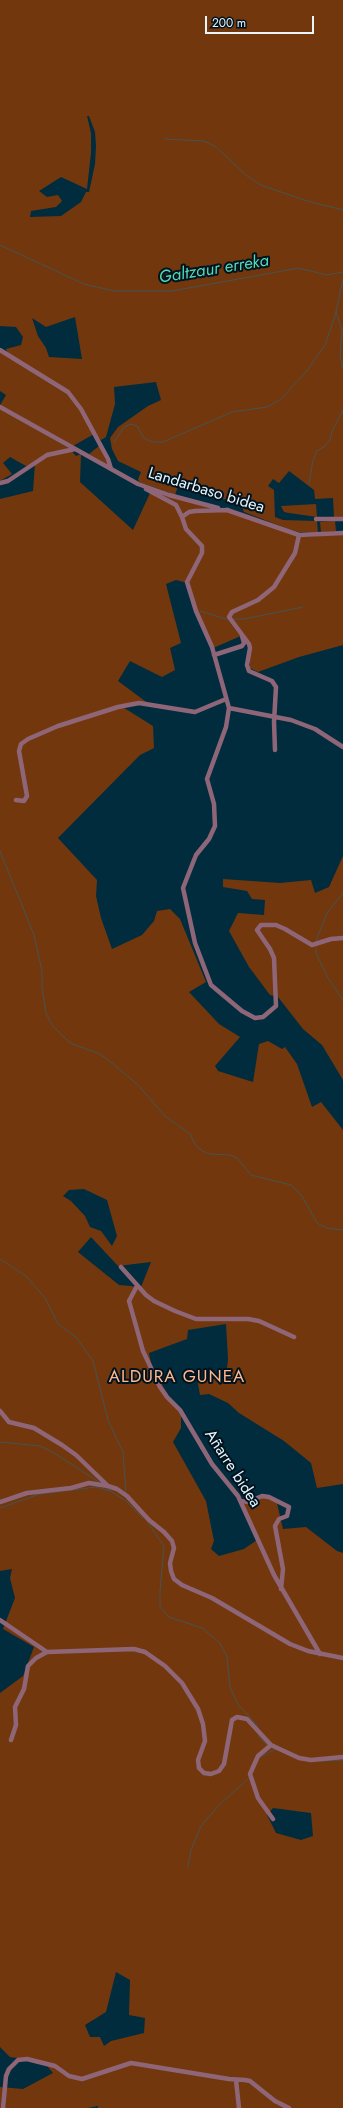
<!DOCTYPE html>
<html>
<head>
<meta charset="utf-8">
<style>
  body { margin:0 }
  #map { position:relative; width:343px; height:2108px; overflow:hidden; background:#002c3e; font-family:Jost,sans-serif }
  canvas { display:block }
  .scale { position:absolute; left:205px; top:16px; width:109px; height:18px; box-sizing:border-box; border:2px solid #e6f4fc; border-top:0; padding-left:5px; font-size:12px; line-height:14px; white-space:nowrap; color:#e6f4fc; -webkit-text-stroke:3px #00131e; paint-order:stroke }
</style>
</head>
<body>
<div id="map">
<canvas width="343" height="2108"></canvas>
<div class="scale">200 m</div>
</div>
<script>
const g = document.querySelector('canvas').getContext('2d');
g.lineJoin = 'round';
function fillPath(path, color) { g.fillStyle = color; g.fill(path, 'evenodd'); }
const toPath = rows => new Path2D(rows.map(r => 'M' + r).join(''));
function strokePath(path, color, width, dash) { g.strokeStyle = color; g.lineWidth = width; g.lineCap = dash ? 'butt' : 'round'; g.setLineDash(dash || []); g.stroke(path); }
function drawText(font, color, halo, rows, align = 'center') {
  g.font = font + ' Jost,sans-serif'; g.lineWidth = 4; g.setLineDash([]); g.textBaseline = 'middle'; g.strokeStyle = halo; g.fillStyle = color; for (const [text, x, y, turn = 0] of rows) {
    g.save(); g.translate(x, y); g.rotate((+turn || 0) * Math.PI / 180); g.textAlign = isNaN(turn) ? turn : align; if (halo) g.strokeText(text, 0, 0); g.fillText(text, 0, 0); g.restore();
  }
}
const green = toPath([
  [0,0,343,0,343,518,334,518,333,498,315,499,314,490,289,471,279,483,273,479,268,486,274,490,275,517,283,520,317,521,318,533,298,532,283,527,244,512,241,504,178,486,175,495,139,482,138,479,141,472,118,461,112,449,110,438,118,427,148,406,161,400,156,382,114,387,115,404,106,437,101,440,94,434,73,446,0,405,6,395,0,391,0,352,8,354,6,349,21,345,23,337,16,327,0,326],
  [87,116,89,116,95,132,96,146,95,164,89,192,86,192,81,202,61,216,30,217,31,211,56,207,62,201,58,195,47,197,39,191,61,177,87,189,91,153,91,133],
  [75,317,82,359,49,357,46,348,38,336,32,318,46,327],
  [0,408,69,448,76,456,81,454,80,482,133,530,151,491,240,515,303,537,343,534,343,645,299,657,258,672,250,668,249,645,243,635,211,649,188,583,176,580,166,584,181,643,170,648,175,670,162,677,130,661,118,681,149,704,121,706,153,726,154,748,140,755,58,838,97,880,96,896,101,918,112,949,142,935,154,921,157,911,170,909,180,919,206,982,189,992,219,1024,240,1037,215,1066,218,1071,253,1082,259,1044,268,1041,282,1049,285,1047,297,1064,312,1107,321,1102,343,1130,343,1484,317,1488,311,1463,284,1441,239,1413,228,1403,209,1394,200,1395,197,1378,226,1379,228,1359,226,1324,188,1330,187,1339,149,1353,152,1368,181,1416,181,1428,173,1442,206,1501,214,1541,211,1549,219,1556,244,1549,257,1540,242,1505,261,1497,276,1499,283,1529,306,1527,337,1551,343,1553,343,2108,98,2108,98,2106,88,2108,0,2108,0,2087,23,2089,53,2073,44,2062,10,2057,0,2047,0,1693,23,1676,34,1647,3,1629,15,1598,10,1578,12,1569,0,1571,0,499,33,491,35,463,26,466,10,457,3,463,12,474,0,481],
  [84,1189,107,1200,117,1236,112,1246,101,1231,90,1227,85,1216,71,1201,63,1196,69,1190],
  [91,1237,118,1266,151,1262,141,1287,119,1285,78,1252],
  [273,1808,311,1813,313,1836,301,1840,276,1833,267,1815],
  [116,1972,130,1980,129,2015,145,2018,144,2033,111,2041,104,2046,100,2037,90,2037,85,2025,106,2012],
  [99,446,104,456,108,465,89,454],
  [316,504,317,517,289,513,284,512,281,506],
  [335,521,336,531,321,532,320,522],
  [343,856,343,1080,322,1045,303,1029,278,997,270,995,249,967,229,931,238,913,264,915,265,900,252,899,247,891,223,887,223,879,280,883,311,880,315,893,329,887]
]);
const stream = toPath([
  [165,139,204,141,216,147,247,176,261,185,307,201,343,210],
  [0,245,84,284,114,291,172,291,299,268,327,275,343,272],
  [336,312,342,330,340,356,343,369],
  [114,442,124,427,131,424,137,426,144,438,152,442,163,442,232,412,267,407,281,399,306,372,325,345,335,316,343,279],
  [309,484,313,460,317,451,325,446,330,440,332,431,343,410],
  [200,611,226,619],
  [233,619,244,619,303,607],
  [0,851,34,935,42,971,42,988,46,1013,52,1025,70,1043,100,1054,112,1063,138,1085,165,1116,190,1134,195,1144,202,1151,210,1154,230,1155,237,1158,251,1175,291,1185,302,1196,317,1223,327,1228,343,1230],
  [316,941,327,913,343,893],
  [316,948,316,953,328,978,343,1000],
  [0,1259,26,1276,45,1298,59,1325,76,1337,93,1361,108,1420,123,1452,126,1493],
  [0,1442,40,1446,51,1451,99,1482],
  [106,1488,126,1501,143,1518],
  [0,1508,40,1494,96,1487,110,1491],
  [148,1523,164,1546,160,1591,160,1607,169,1617,202,1628,220,1643,227,1657,230,1687,238,1705,248,1715,258,1727],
  [258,1736,267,1745],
  [259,1758,275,1749],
  [321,1761,343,1760],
  [188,1867,191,1850,201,1826,219,1805,249,1778]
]);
const minor = toPath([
  [0,350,68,392,81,409,108,459,111,469],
  [0,407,138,484,169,495,218,508],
  [0,483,8,481,47,455,75,449],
  [146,489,176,505,182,517],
  [227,510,299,535,343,533],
  [228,510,195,511,189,512,182,517,186,529,202,546,202,553,187,582,196,611,212,647,229,708,226,727,207,779,214,804,215,826,209,839,196,855,183,888,195,943,211,985,242,1011,255,1018,263,1017,276,1006,274,958,270,949,257,930,261,925,276,925,285,929,312,945,331,939,343,938],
  [316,519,343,519],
  [214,655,242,646,244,643,242,636],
  [229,708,291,720,315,729,343,747],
  [275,750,274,722,276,687,272,681,249,671,247,665,250,648,249,644,229,617,232,612,258,600,274,587,295,553,299,535],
  [16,800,24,801,27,796,19,751,21,744,28,739,58,726,118,707,139,703,195,712,226,699],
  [121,1267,146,1295,154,1301,175,1311,196,1319,248,1319,259,1321,294,1337],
  [137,1286,129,1301,143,1351,160,1387,167,1397,180,1410,212,1464,238,1496,274,1575,320,1654],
  [0,1411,9,1422,34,1428,62,1445,76,1455,108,1486,117,1489,127,1496,149,1520,164,1532,172,1541,174,1548,170,1563,171,1571,174,1579,182,1585,212,1598,290,1644,308,1651,343,1658],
  [241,1501,248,1502,262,1496,269,1497,289,1507,287,1516,279,1519,275,1526,283,1569,281,1589],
  [0,1502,27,1493,71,1488,89,1483,108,1486],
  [0,1620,47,1652,134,1649,145,1652,165,1666,182,1683,198,1709,203,1724,205,1741,198,1760,199,1768,204,1773,211,1774,219,1771,224,1764,232,1720,237,1717,247,1719,271,1745,299,1758,311,1760,343,1757],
  [11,1740,16,1725,15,1707,24,1689,28,1666,36,1658,47,1652],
  [271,1745,258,1756,250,1774,258,1798,273,1819],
  [236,2080,239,2108],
  [3,2108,6,2076,9,2069,18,2060,27,2059,55,2066,69,2076,82,2079,131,2063,229,2079,245,2080,250,2081,275,2101,289,2108]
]);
const streetNames = [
  ["Landarbaso bidea",206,491,17],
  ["Añarre bidea",232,1469,57]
];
const waterNames = [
  ["Galtzaur erreka",214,270,-9]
];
const neighbourhoodNames = [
  ["ALDURA GUNEA",177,1378]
];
fillPath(green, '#72370d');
strokePath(stream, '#465453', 1);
strokePath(minor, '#8f6678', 4.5);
drawText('16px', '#e6f4fc', '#00131e', streetNames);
drawText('italic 17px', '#56d9b3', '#00131e', waterNames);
g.letterSpacing = '1px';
drawText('17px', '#ffb78e', '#00131e', neighbourhoodNames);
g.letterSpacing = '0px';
</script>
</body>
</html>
